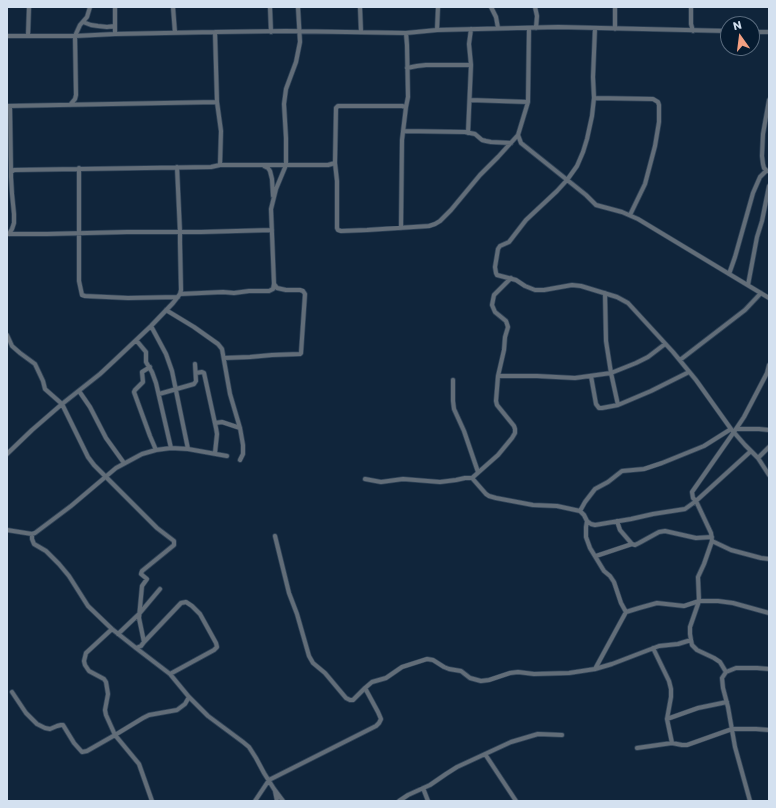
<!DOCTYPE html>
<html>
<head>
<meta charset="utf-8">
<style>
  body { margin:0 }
  #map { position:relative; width:776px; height:808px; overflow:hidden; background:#10253b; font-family:Poppins,sans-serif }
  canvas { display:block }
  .frame { position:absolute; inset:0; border:8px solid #d4e1f0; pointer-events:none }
  .north { position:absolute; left:720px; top:16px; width:40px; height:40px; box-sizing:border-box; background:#061b30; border:1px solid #586a7d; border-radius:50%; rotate:346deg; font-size:11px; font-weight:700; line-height:16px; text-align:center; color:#d4e1f0 }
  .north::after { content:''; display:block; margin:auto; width:14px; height:18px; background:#f3a082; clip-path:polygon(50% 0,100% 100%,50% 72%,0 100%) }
</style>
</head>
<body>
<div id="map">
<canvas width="776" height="808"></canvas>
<div class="frame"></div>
<div class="north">N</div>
</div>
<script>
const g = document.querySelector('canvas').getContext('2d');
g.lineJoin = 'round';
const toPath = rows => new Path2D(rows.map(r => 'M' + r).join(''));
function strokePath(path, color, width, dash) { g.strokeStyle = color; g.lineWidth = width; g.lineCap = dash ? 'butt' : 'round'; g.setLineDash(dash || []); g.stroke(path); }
const minor = toPath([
  [173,7,175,33],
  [270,7,271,32],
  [360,7,361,32],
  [491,7,496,17,498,28],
  [535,7,537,16,536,28],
  [691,7,691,24,693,31],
  [83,22,91,25,98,26,107,27,115,26],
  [595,28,593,77,594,98,592,116,587,139,583,152,577,166,567,180,557,191,526,220,509,242,500,246,498,249,495,267,496,273,497,275,516,280,525,286,535,290,544,290,572,285,581,286,617,297,628,303,673,352,696,380,731,429,745,445,758,458,769,475],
  [615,29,615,7],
  [437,30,438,7],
  [215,32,217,102,221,131,220,165],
  [752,32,769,32],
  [115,34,115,7],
  [7,36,75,36,115,34,215,32,286,31,406,33,437,30,558,27,728,31],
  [28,36,29,7],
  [407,68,417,66,426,65,471,65],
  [594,98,653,99,658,102,659,105,659,122,655,146,645,184,630,215],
  [470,100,528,102],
  [70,105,75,99,76,95,75,36,80,25,87,17,90,7],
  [7,106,217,102],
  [10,106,11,172],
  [406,107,402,106,338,106,336,108,335,163,337,181,337,228,338,230,341,231,367,230,429,226,435,224,440,221,451,210,480,175,498,157,518,135,528,102,529,28],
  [403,131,465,132,475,134,482,140,486,141,491,142,511,143],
  [468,133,471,65,469,44,471,29],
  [518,135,521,143,586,195,596,205,622,212,638,219,769,298],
  [264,166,268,168,270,171,272,179,273,196],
  [79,168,79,281,82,295,85,296,128,298,178,297],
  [767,171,764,168,763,164,762,156,763,134,769,100],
  [401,228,402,140,406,107,408,97,407,45,406,33],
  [9,234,12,229,14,223,14,214,12,194,11,177,11,172,14,170,211,167,220,165,328,165,335,163],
  [9,234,47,234,127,232,201,232,272,230],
  [729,274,735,257,753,193,760,177,766,171],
  [748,285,757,237,762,221,769,186],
  [605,293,606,341,611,373,618,405],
  [180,294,223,292,234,293,249,291,269,291,273,289,274,284,271,209,276,189,286,165,286,138,284,104,286,89,296,62,300,42,298,7],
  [166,310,194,327,218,344,222,349,230,394,240,428,243,445,243,454,240,460],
  [151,326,166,354,172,371,188,449],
  [7,335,12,346,20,353,35,364,43,381,45,389,62,404,88,457,94,465,157,528,174,541,174,545,142,571,141,574,147,579,142,586,139,618,144,642,141,646,136,648],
  [136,340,146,352,146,362,152,372,156,383,171,448],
  [224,358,250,357,272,355,300,354,301,353,305,294,303,291,300,290,286,290,277,288,274,284],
  [680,360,745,310,761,293],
  [150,367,142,372,143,382,135,390,134,392,150,436,156,450],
  [196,373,202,372,204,373,216,428,217,434,215,453],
  [498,376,537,376,575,378,611,373,636,363,648,357,665,344],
  [591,376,596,404,599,408,602,408,618,405,651,391,689,372],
  [453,380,453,401,454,409,464,431,478,472],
  [79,391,90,407,106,438,124,463],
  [159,394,194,384,196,381,195,364],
  [215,423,222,422,240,428],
  [736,429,759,429,769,430],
  [7,454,32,430,62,404,100,374,115,360,151,326,173,303,180,294,181,290,180,243,180,232,177,167],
  [758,458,769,447],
  [472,478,498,455,512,438,515,433,515,429,514,426,497,405,496,401,498,376,504,350,505,337,508,327,506,321,495,312,492,305,494,295,511,278],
  [365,479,381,482,403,479,440,482,456,480,465,478,472,478,486,494,489,496,496,498,533,505,557,506,580,511,584,515,587,521,591,524,595,525,631,519,653,514,685,509,696,501,751,451],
  [580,511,585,502,595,489,608,482,622,471,644,469,662,463,704,446,731,429],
  [587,521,586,527,586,537,590,548,604,571,610,576,614,582,621,603,626,612,639,608,657,603,684,606,699,601,718,601,733,603,769,613],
  [617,521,620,530,632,544,635,545,639,543,659,532,665,531,696,538,712,537],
  [7,530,32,534,35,533,71,506,116,468,142,454,156,450,171,448,188,449,227,456],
  [32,534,32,539,34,544,46,551,59,564,69,576,88,606,112,629,136,648,170,674,189,697,208,716,243,742,249,747,256,758,264,773,274,789,283,801],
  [275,536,289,593,297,614,309,656,313,663,325,673,346,698,350,700,353,700,365,688,372,682,386,678,402,667,427,659,433,660,444,667,449,669,461,671,470,678,481,681,489,680,510,673,518,672,534,674,569,673,595,669,612,664,659,646,678,644,691,640],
  [712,541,731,550,761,558,769,559],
  [596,556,632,544],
  [112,629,86,653,84,661,85,665,89,671,104,679,106,682,108,694,105,710,106,715,115,735,139,764,152,801],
  [118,634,139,614,160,589],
  [144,642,181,603,186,602,192,606,200,614,216,643,217,647,214,650,170,674],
  [653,648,669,681,671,689,671,697,667,719,672,743],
  [595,669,626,612],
  [726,672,720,662,714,658,697,650,692,645,691,640,690,634,690,627,699,601,698,577,704,564,712,541,711,533,696,501,693,498,692,492,736,429,744,417,767,373,769,365],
  [12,692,26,713,37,724,45,728,50,729,57,726,61,725,63,725,74,743,82,752,87,751,115,735,143,718,149,715,177,710,185,704,189,697],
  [667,719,698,708,727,702],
  [637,748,672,743,682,745,687,745,732,729,756,729,769,730],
  [485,754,516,801],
  [423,788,428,801],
  [275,791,277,801],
  [255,801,269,780,376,726,379,723,381,719,378,712,365,688],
  [399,801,408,795,430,785,446,774,457,767,511,742,538,734,562,735],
  [750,801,735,747,728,707,723,688,722,678,726,672,736,668,757,668,769,669]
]);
strokePath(minor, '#2f4358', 5.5);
strokePath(minor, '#626d78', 4);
</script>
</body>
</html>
